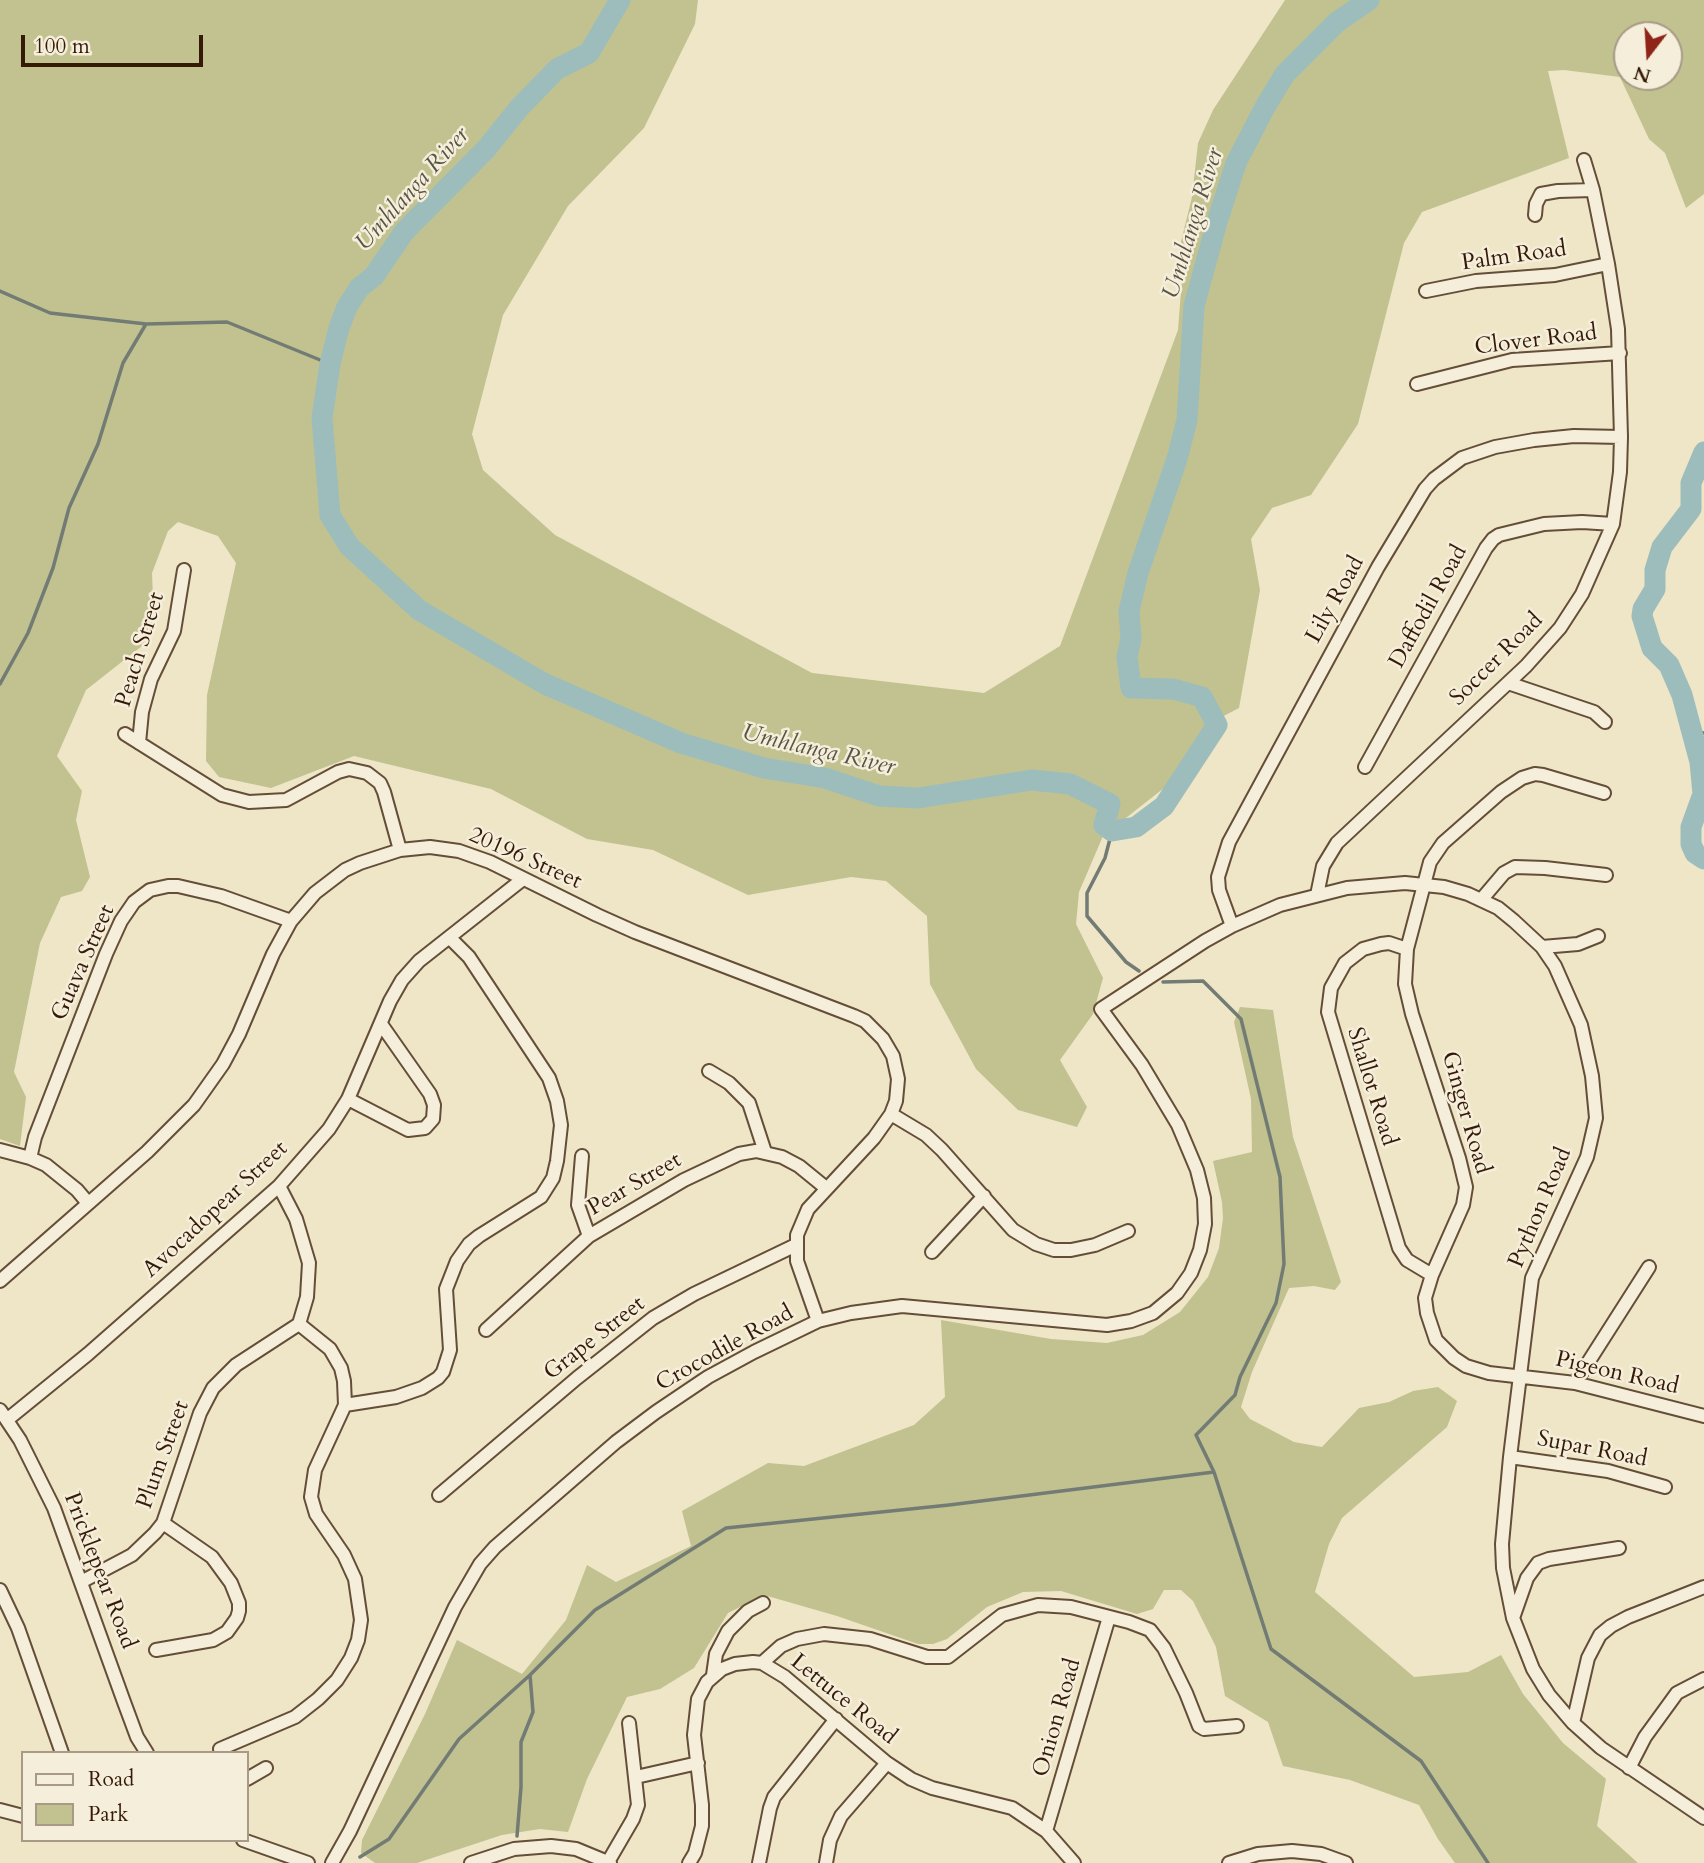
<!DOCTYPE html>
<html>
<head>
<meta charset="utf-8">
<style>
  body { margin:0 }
  #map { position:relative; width:1704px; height:1863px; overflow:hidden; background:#efe5c7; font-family:Cardo,serif }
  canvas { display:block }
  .legend { position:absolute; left:21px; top:1751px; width:228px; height:91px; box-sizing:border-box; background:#f5eedb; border:2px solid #a89a86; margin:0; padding:9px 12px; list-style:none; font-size:21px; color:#351b07 }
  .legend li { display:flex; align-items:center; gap:14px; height:35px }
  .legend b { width:35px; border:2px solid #a89a86 }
  .north { position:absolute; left:1613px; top:21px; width:70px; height:70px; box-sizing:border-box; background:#f5eedb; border:2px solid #a89a86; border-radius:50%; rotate:197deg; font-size:19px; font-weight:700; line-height:28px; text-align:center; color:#351b07 }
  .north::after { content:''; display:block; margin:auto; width:24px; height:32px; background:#8f2418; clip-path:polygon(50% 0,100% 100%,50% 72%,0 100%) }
  .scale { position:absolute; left:21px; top:35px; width:182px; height:32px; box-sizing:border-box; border:4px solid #351b07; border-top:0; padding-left:9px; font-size:21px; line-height:24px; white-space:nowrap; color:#351b07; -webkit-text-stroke:5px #f5eedb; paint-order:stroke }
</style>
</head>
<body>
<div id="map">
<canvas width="1704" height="1863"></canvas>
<ul class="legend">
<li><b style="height:9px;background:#f5eedb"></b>Road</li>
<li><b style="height:19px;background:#c1c290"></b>Park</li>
</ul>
<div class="north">N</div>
<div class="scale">100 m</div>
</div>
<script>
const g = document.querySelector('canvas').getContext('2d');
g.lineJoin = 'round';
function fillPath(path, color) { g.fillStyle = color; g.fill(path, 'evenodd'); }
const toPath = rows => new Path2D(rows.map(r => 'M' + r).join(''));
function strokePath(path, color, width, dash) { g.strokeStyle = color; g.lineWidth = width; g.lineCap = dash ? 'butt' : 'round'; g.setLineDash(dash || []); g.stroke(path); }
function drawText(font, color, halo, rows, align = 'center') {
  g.font = font + ' Cardo,serif'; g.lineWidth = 5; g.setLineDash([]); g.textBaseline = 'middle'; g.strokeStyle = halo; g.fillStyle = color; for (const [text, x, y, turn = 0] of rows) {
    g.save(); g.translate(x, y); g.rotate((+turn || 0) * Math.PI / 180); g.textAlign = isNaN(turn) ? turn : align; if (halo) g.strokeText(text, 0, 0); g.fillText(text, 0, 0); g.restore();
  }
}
const green = toPath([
  [0,0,698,0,695,24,644,128,568,206,503,315,472,434,483,470,555,535,812,673,984,693,1060,646,1178,330,1182,279,1178,254,1192,197,1198,143,1213,110,1285,0,1704,0,1704,194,1686,208,1665,153,1649,139,1620,77,1564,70,1548,71,1569,158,1422,212,1404,243,1358,424,1311,495,1272,508,1251,539,1260,590,1239,708,1212,722,1164,788,1103,836,1079,892,1076,924,1103,978,1093,1014,1060,1060,1087,1107,1077,1127,1018,1110,976,1069,930,984,927,916,886,881,851,877,748,895,653,850,587,839,491,789,354,756,271,788,219,777,206,761,207,695,236,563,218,536,178,522,168,531,152,573,154,624,142,646,86,690,57,756,82,791,76,820,90,877,82,891,61,897,40,943,14,1072,26,1097,20,1146,0,1139],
  [1627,35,1669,35,1669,77,1627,77],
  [1240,1007,1273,1010,1293,1137,1341,1282,1335,1290,1314,1286,1289,1288,1252,1372,1241,1407,1250,1419,1294,1442,1322,1447,1359,1408,1389,1402,1413,1391,1438,1387,1457,1401,1447,1427,1342,1518,1329,1544,1315,1592,1414,1677,1468,1672,1501,1655,1523,1694,1563,1743,1606,1779,1597,1826,1638,1863,1455,1863,1438,1839,1419,1805,1350,1780,1283,1766,1268,1722,1225,1696,1216,1647,1193,1601,1181,1590,1164,1590,1153,1609,1137,1614,1061,1591,1023,1592,987,1607,947,1639,933,1644,918,1644,837,1616,764,1595,728,1613,694,1668,660,1689,627,1697,587,1779,568,1832,540,1829,502,1835,417,1863,375,1863,361,1853,362,1840,425,1714,457,1640,522,1674,566,1620,587,1565,616,1582,691,1546,682,1511,768,1463,804,1466,914,1425,945,1397,941,1320,1051,1339,1107,1343,1143,1335,1180,1312,1208,1277,1219,1248,1223,1218,1222,1202,1213,1161,1252,1152,1251,1099,1234,1022]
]);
const stream = toPath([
  [0,291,50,313,146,324,227,322,330,364],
  [0,684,28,633,53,568,69,508,98,444,123,363,146,324],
  [1689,730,1704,733],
  [1112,831,1105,858,1087,893,1087,916,1126,962,1139,971],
  [1163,982,1203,981,1241,1019,1280,1177,1284,1264,1276,1303,1240,1377,1235,1395,1196,1435,1214,1472,1271,1649,1421,1761,1488,1863],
  [517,1836,521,1787,521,1742,533,1712,530,1675],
  [360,1857,389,1839,459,1739,530,1675,595,1610,726,1528,949,1505,1214,1472]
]);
const river = toPath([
  [620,0,589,53,557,69,519,108,487,148,404,232,374,276,359,288,347,307,339,328,330,364,322,418,330,515,349,546,419,610,545,684,681,743,764,768,825,778,879,796,918,798,1032,780,1070,784,1110,804,1104,825,1112,831,1136,827,1164,806,1217,725,1202,697,1173,689,1131,688,1127,657,1131,639,1129,611,1138,573,1177,459,1187,420,1194,306,1217,222,1236,163,1265,107,1285,74,1337,22,1369,0],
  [1704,452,1691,483,1691,509,1662,547,1655,570,1655,589,1643,609,1642,616,1652,648,1669,665,1682,695,1700,762,1703,794,1691,827,1691,844,1695,853,1704,859]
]);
const minor = toPath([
  [1535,215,1536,204,1541,194,1558,191,1593,190],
  [1426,291,1476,281,1555,275,1608,264],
  [1417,384,1512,360,1620,353],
  [1508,683,1594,712,1605,722],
  [125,734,222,795,249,802,286,800,338,772,349,769,367,773,380,783,384,792,400,850],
  [139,743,142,712,151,679,174,631,184,570],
  [1365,767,1486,548,1493,539,1499,535,1544,524,1582,522,1613,524],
  [1604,793,1543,775,1535,774,1522,778,1501,792,1443,843,1430,862,1407,949,1405,984,1412,1014,1459,1158,1466,1187,1463,1205,1432,1275,1425,1298,1427,1313,1436,1340,1454,1358,1466,1366,1489,1373,1575,1383,1704,1416],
  [1317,895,1323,866,1337,843,1526,666,1560,628,1582,594,1613,524,1620,472,1621,437,1618,329,1608,264,1593,190,1584,160],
  [1481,900,1504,873,1515,867,1545,868,1606,875],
  [1232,926,1219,890,1218,877,1229,842,1378,567,1425,489,1434,479,1462,458,1495,447,1534,440,1574,436,1621,437],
  [1542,947,1578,944,1598,936],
  [1407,949,1389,943,1381,944,1363,949,1345,963,1331,988,1328,1012,1399,1248,1407,1260,1432,1275],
  [709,1071,729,1083,749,1103,765,1152],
  [348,1099,408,1130,425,1128,433,1119,434,1105,430,1094,381,1024],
  [891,1114,926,1135,942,1150,1013,1230,1036,1244,1054,1250,1071,1250,1095,1245,1128,1231],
  [0,1150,30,1158,46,1165,77,1190,88,1203],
  [582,1156,578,1205,589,1236],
  [30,1158,35,1137,106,954,121,921,134,902,150,890,168,886,178,886,221,896,291,921],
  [932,1252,984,1196],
  [0,1281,147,1152,194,1105,223,1064,239,1034,273,954,291,921,315,893,345,870,360,863,400,850,430,847,459,851,490,862,597,915,635,932,854,1016,865,1021,883,1039,893,1056,898,1079,896,1101,891,1114,874,1138,808,1209,797,1235,797,1261,818,1321],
  [486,1330,589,1236,684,1180,739,1154,756,1151,782,1157,799,1166,826,1188],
  [1575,1383,1649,1267],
  [345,1405,396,1397,422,1388,438,1378,443,1372,450,1350,446,1289,457,1261,469,1244,479,1236,541,1197,553,1178,557,1161,561,1125,557,1101,549,1078,469,957,450,938],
  [0,1410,20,1440,54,1508,124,1702,137,1737,147,1753],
  [8,1419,88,1354,279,1186,329,1129,348,1099,390,1001,402,980,419,961,523,879],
  [1510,1457,1608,1471,1665,1487],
  [439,1495,577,1378,653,1318,694,1294,796,1245],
  [81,1582,132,1555,155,1533,163,1523,200,1413,213,1388,236,1365,299,1324,307,1297,309,1263,296,1219,279,1186],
  [0,1590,18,1628,62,1753],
  [1513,1618,1527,1578,1538,1563,1549,1559,1619,1548],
  [156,1650,213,1640,227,1632,237,1618,239,1611,239,1603,231,1583,212,1557,163,1523],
  [762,1663,781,1646,797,1639,824,1634,870,1639,927,1657,948,1657,1002,1615,1038,1605,1071,1607,1129,1622,1150,1630,1164,1648,1186,1693,1199,1726,1204,1729,1237,1726],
  [713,1675,716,1654,728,1631,748,1611,763,1603],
  [1573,1723,1588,1658,1600,1635,1611,1626,1628,1617,1704,1587],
  [220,1749,295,1717,318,1699,337,1680,351,1658,358,1640,361,1620,355,1579,344,1555,316,1514,311,1497,315,1470,345,1405,344,1381,341,1368,330,1349,299,1324],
  [1629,1768,1645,1737,1677,1693,1704,1679],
  [636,1777,698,1763],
  [247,1779,266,1768],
  [0,1810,23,1816],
  [1046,1831,1109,1617],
  [243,1840,308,1863],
  [608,1862,633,1819,638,1805,629,1723],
  [332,1863,350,1831,455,1607,480,1564,495,1547,616,1442,656,1412,708,1377,754,1352,818,1321,851,1313,902,1306,1107,1325,1131,1321,1153,1313,1177,1293,1191,1273,1200,1250,1205,1224,1204,1198,1197,1170,1178,1125,1142,1065,1101,1009,1205,941,1232,926,1280,905,1347,888,1405,883,1444,887,1468,894,1498,908,1514,921,1542,947,1555,966,1581,1025,1592,1076,1596,1118,1587,1157,1532,1278,1510,1457,1502,1544,1503,1568,1513,1618,1533,1669,1549,1695,1573,1723,1601,1748,1704,1818],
  [471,1863,514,1849,551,1846,576,1849,610,1863],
  [689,1863,695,1853,702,1826,702,1805,694,1735,698,1699,707,1682,722,1669,735,1664,753,1662,762,1663,785,1677,887,1763,911,1779,932,1788,1012,1808,1046,1831,1074,1863],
  [759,1863,770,1808,774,1797,836,1719],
  [826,1863,830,1840,841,1816,887,1763],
  [1229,1863,1258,1854,1292,1851,1321,1854,1346,1863]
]);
const streetNames = [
  ["Palm Road",1514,257,-8],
  ["Clover Road",1536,341,-7],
  ["Lily Road",1336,600,-61],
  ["Daffodil Road",1429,607,-61],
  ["Peach Street",141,650,-73],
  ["Soccer Road",1497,660,-45],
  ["20196 Street",525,859,24],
  ["Guava Street",84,963,-66],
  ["Shallot Road",1371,1087,73],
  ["Ginger Road",1465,1113,74],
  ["Pear Street",635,1185,-30],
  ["Python Road",1541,1208,-67],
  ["Avocadopear Street",216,1210,-43],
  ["Grape Street",595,1339,-38],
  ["Crocodile Road",725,1349,-29],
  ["Pigeon Road",1617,1374,13],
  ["Supar Road",1592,1450,11],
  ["Plum Street",164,1455,-70],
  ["Pricklepear Road",99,1571,69],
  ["Lettuce Road",843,1700,39],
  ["Onion Road",1058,1718,-74]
];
const waterNames = [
  ["Umhlanga River",413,190,-48],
  ["Umhlanga River",1194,224,-73],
  ["Umhlanga River",818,751,13]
];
fillPath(green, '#c1c290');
strokePath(stream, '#737c74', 3.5);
strokePath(river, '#9cbdbc', 21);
strokePath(minor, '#644e37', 16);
strokePath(minor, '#f5eedb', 12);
drawText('23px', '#351b07', '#f5eedb', streetNames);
drawText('italic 24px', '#595446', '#f5eedb', waterNames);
</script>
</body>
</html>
